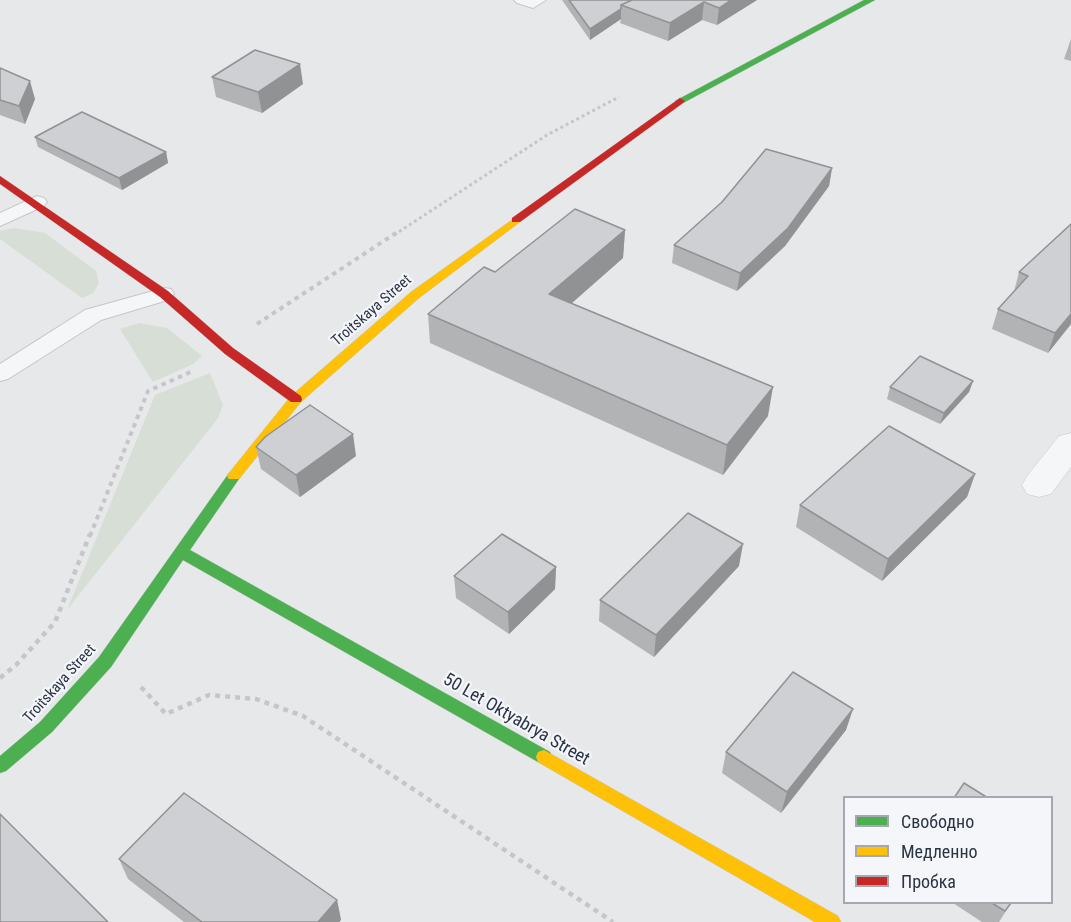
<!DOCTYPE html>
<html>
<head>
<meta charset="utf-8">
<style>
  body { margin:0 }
  #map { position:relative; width:1071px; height:922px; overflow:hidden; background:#e6e8ea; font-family:"Roboto Condensed",sans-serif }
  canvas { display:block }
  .legend { position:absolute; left:843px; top:796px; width:210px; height:108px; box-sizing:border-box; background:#f4f6f9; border:2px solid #a4a8b1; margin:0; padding:8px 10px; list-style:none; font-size:18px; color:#2b3445 }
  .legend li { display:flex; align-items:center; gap:12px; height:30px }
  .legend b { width:30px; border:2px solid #a4a8b1 }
</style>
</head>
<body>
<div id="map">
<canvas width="1071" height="922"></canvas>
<ul class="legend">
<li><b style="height:8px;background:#4caf50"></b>Свободно</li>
<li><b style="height:8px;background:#ffc107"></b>Медленно</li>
<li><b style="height:8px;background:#c62828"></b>Пробка</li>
</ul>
</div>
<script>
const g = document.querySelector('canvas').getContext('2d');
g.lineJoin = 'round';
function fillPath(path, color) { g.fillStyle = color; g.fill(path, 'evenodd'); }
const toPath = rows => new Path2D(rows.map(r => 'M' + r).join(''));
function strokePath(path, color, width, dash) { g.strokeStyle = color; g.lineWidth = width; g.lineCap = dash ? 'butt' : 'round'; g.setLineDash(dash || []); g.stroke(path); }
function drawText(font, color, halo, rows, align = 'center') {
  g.font = font + ' "Roboto Condensed",sans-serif'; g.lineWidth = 4.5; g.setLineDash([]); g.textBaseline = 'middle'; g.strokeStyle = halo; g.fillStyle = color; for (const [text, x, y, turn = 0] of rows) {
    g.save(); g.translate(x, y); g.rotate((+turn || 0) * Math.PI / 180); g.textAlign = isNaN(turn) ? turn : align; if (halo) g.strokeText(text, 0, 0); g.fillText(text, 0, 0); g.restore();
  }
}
const green = toPath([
  [14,228,45,233,96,271,99,283,93,293,82,298,0,239,0,231],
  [139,323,167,328,202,356,193,364,153,382,120,329],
  [210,373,223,405,218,418,67,610,155,395]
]);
const pathFar2 = toPath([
  [394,235,547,135,619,97]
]);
const pathFar1 = toPath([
  [257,324,396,233],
  [90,536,148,391,193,371]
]);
const path = toPath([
  [0,678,16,665,55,622,90,534],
  [141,687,166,714,209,695,256,699,303,716,613,922]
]);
const lane = toPath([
  [514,0,546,0,533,8,517,3,514,0],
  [37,196,44,198,47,202,44,206,0,226,0,213,37,196],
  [164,288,171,289,174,294,171,299,101,320,8,379,0,381,0,364,85,310,164,288]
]);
const street = toPath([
  [1071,433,1071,467,1051,494,1039,497,1027,494,1022,485,1027,476,1059,436,1071,433]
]);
const fast = toPath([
  [864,0,875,0,683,103,675,101,864,0],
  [234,471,241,476,190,550,550,752,552,757,550,762,544,764,538,762,183,560,111,667,52,732,6,771,0,773,0,756,40,722,99,657,229,473,234,471]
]);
const slow = toPath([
  [516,217,521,220,520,222,419,298,301,402,239,479,229,479,227,476,229,473,291,396,411,292,516,217],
  [544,750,838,916,841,922,815,922,538,762,536,757,538,752,544,750]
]);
const jam = toPath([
  [680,98,685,101,683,103,520,222,512,222,512,218,680,98],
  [0,176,168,291,233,348,301,396,302,399,301,402,291,402,225,354,160,297,0,184,0,176]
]);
const wall = toPath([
  [562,0,757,0,717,25,702,20,668,41,620,23,621,19,590,40],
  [1071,39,1071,61,1064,59],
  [0,68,35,99,25,124,0,115],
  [212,77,303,84,262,113,216,97],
  [35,137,166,152,168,163,122,190,38,147],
  [832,168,829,186,785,246,737,291,672,263,674,245],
  [1071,224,1071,324,1048,353,992,329,998,309,1014,292,1019,272],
  [625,230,623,258,571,304,768,416,723,475,430,343,428,314,495,272],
  [973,381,969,392,940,424,887,399,890,387],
  [256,447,356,456,300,497,261,469],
  [975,474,967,497,882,581,796,527,800,505],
  [739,566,654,657,599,621,600,600],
  [556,567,555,589,509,634,456,598,454,576],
  [846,730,781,813,722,773,726,752],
  [119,859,337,900,341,920,339,922,184,922,128,879],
  [953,903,1011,903,999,922,982,922]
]);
const shadedWall = toPath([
  [731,0,757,0,717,25,719,8],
  [704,2,702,20,668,41,670,23],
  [621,9,621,19,590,40,590,29],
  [300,64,303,84,262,113,258,92],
  [30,81,35,99,25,124,19,106],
  [166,152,168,163,122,190,119,178],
  [832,168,829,186,785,246,737,291,740,273],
  [625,230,623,258,549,323,549,294],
  [1071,314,1071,324,1048,353,1055,333],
  [973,381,969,392,940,424,944,413],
  [773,387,768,416,723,475,727,445],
  [353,434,356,456,300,497,296,475],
  [975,474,967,497,882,581,888,559],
  [743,544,739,566,654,657,656,635],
  [556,567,555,589,509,634,508,612],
  [853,709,846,730,781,813,787,792],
  [337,900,341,920,339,922,318,922]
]);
const building = toPath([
  [569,0,632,0,621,5,621,9,590,29,569,0],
  [632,0,731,0,719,8,704,2,670,23,621,5,632,0],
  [255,50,300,64,258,92,212,77,255,50],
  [0,68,30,81,19,106,0,100,0,68],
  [82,112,166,152,119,178,35,137,82,112],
  [766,149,832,168,788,228,740,273,674,245,722,202,766,149],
  [575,209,625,230,549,294,773,387,727,445,428,314,484,267,495,272,575,209],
  [1071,224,1071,314,1055,333,998,309,1028,276,1019,272,1071,224],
  [920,356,973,381,944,413,890,387,920,356],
  [310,405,353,434,296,475,256,447,265,437,310,405],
  [889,426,975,474,888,559,800,505,889,426],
  [688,513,743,544,656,635,600,600,688,513],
  [502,534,556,567,508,612,454,576,502,534],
  [793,672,853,709,787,792,726,752,793,672],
  [964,783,988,798,954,798,964,783],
  [184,793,337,900,318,922,202,922,119,859,184,793],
  [0,814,108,922,0,922,0,814],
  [992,903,1011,903,1005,911,992,903]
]);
const streetNames = [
  ["Troitskaya Street",372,311,-41],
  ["Troitskaya Street",60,684,-48]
];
const nearStreetnames = [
  ["50 Let Oktyabrya Street",516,720,30]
];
fillPath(green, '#d6ded6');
strokePath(lane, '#c4c6c8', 2);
strokePath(street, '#c4c6c8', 1);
strokePath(fast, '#c4c6c8', 1);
strokePath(slow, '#c4c6c8', 1);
strokePath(jam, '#c4c6c8', 1);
strokePath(pathFar2, '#c5c6ca', 3, [3, 3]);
strokePath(pathFar1, '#c5c6ca', 4, [4.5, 4.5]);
strokePath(path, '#c5c6ca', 4.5, [5, 5]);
fillPath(lane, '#f5f6f7');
fillPath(street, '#f5f6f7');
fillPath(fast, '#4caf50');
fillPath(slow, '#ffc107');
fillPath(jam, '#c62828');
fillPath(wall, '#b1b3b5');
fillPath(shadedWall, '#909294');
fillPath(building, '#ced0d3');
strokePath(building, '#909294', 1.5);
drawText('15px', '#2b3445', '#f4f6f9', streetNames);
drawText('18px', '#2b3445', '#f4f6f9', nearStreetnames);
</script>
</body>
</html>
